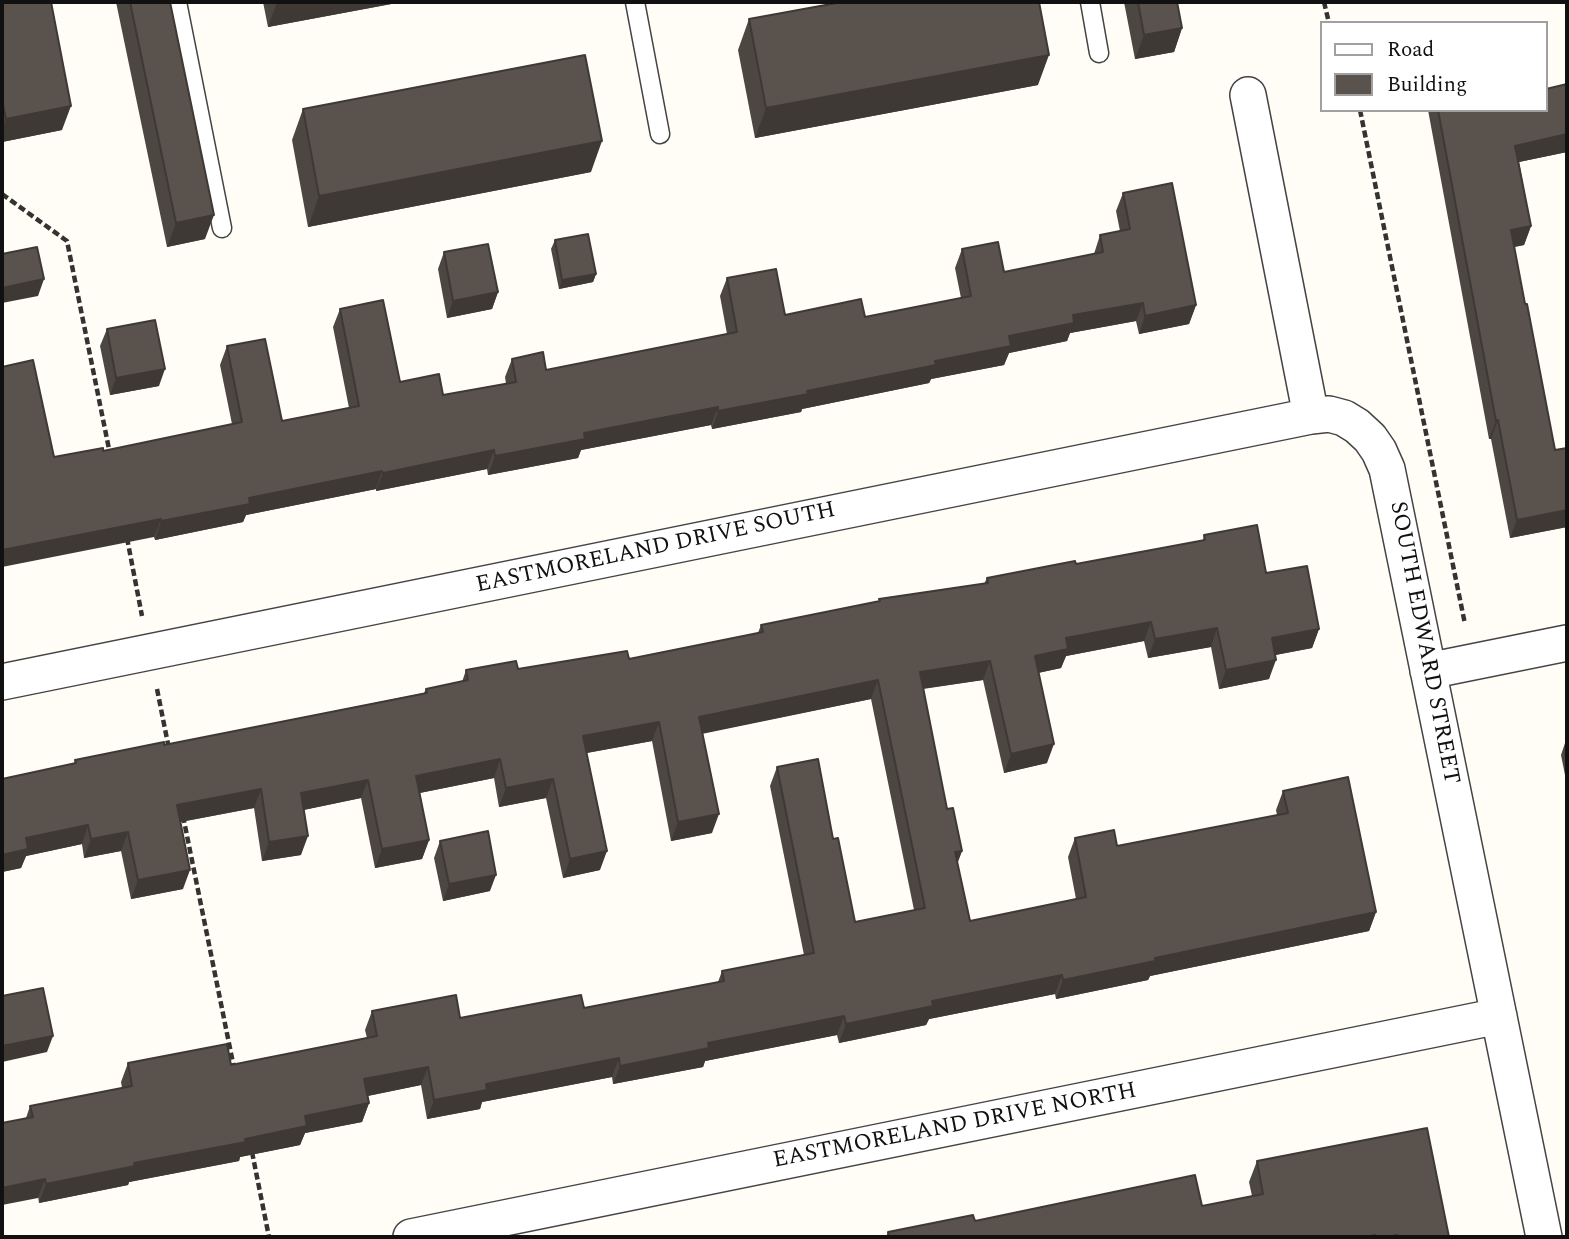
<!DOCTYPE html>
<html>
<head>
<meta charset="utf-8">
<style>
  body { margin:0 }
  #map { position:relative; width:1569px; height:1239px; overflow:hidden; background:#fffdf5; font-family:Spectral,serif }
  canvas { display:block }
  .frame { position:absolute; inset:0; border:4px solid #111; pointer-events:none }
  .legend { position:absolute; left:1320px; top:21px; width:228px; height:91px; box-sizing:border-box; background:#fff; border:2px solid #a0a0a0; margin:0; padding:9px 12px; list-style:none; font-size:21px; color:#111 }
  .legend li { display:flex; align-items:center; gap:14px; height:35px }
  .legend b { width:35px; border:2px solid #a0a0a0 }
</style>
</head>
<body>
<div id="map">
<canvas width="1569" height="1239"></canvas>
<div class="frame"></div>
<ul class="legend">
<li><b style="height:9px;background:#fff"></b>Road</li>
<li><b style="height:19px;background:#5a524d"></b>Building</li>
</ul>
</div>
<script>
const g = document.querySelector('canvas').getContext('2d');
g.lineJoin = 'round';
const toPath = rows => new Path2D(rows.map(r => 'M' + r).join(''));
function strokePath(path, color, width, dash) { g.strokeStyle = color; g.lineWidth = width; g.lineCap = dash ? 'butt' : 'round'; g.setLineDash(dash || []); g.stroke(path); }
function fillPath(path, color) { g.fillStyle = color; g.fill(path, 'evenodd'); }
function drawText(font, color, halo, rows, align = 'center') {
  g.font = font + ' Spectral,serif'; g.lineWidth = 7; g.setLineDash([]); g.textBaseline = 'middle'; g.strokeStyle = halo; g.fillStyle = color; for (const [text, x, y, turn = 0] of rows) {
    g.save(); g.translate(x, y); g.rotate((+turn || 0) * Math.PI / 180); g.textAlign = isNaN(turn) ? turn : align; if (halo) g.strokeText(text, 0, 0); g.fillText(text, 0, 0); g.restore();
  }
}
const path = toPath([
  [1324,2,1329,23],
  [1360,110,1465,624],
  [2,194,67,241,110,454],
  [127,538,142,616],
  [157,689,169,749],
  [183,816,234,1068],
  [252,1152,269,1237]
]);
const service = toPath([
  [177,2,222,228],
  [635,2,660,134],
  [1090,2,1099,53]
]);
const minor = toPath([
  [1248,95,1311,416],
  [1428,671,1567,643],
  [2,682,1311,416,1329,414,1344,418,1357,426,1370,438,1379,451,1387,469,1544,1237],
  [411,1237,1499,1016]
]);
const wall = toPath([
  [2,2,62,130,2,142],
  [116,2,170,2,205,239,167,247],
  [263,2,402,2,268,27],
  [1124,2,1177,2,1182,28,1174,52,1135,59],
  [749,19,1038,85,755,138,738,50],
  [1567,84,1567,152,1519,162,1531,226,1524,245,1514,247,1555,450,1567,448,1567,527,1510,538,1491,439,1489,439,1428,110,1546,110],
  [303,109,591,172,308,227,292,140],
  [1123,193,1196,305,1189,324,1139,334,1136,321,1070,333,1067,341,1009,353,1004,365,931,379,929,383,802,409,801,412,712,429,711,425,581,450,578,458,488,475,487,469,376,491,376,489,246,515,243,522,155,540,154,537,54,457,103,451,232,424,220,365,227,346,282,421,349,408,333,327,340,309,400,382,443,395,506,384,505,377,512,359,546,370,727,334,720,296,727,278,785,315,865,317,961,298,955,268,962,249,1004,272,1094,254,1100,235,1120,231,1116,211],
  [555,240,596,274,593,282,559,289,551,249],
  [444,252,498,292,492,309,447,318,438,269],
  [107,329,159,386,110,395,100,346],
  [1204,535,1266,573,1319,629,1312,648,1275,655,1269,679,1219,689,1211,647,1148,658,1144,641,1066,656,1061,668,1038,673,1047,763,1004,773,983,680,923,689,947,809,962,851,957,863,970,921,1076,899,1068,857,1075,838,1117,846,1277,815,1276,810,1283,791,1376,912,1369,931,1150,976,1148,980,1056,999,1055,994,929,1019,926,1025,839,1043,837,1035,705,1061,703,1067,613,1084,612,1077,482,1102,480,1109,427,1119,421,1085,368,1096,369,1103,362,1122,305,1133,300,1145,240,1157,239,1161,129,1182,128,1185,39,1203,26,1118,30,1106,122,1088,121,1082,128,1063,231,1065,367,1038,365,1030,372,1011,460,1018,584,1008,718,982,722,971,804,955,770,786,777,767,833,839,855,922,914,910,871,699,703,733,712,833,671,841,652,741,586,753,600,870,563,878,546,798,499,807,494,778,420,793,429,840,422,859,375,868,361,798,303,810,301,855,262,861,254,808,180,822,183,889,131,899,121,851,84,858,82,844,26,856,21,868,2,872,2,779,74,764,75,760,164,745,424,693,426,689,462,682,466,670,518,669,629,659,758,633,761,625,984,584,987,578,1076,564,1203,540],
  [1567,737,1567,785,1561,755],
  [440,841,490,891,443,901,434,858],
  [1257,1161,1449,1237,886,1237,888,1232,975,1221,1202,1206,1252,1196,1249,1182]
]);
const shadedWall = toPath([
  [277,2,402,2,268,27],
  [1182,28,1174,52,1135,59,1144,35],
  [1049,55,1038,85,755,138,766,108],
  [71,106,62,130,2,142,2,130,6,119],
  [1567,134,1567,152,1509,164,1515,146],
  [602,141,591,172,308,227,319,196],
  [214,215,205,239,167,247,176,223],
  [1531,226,1524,245,1504,249,1511,230],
  [596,274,593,282,559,289,562,280],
  [44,279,38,296,2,303,2,288],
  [498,292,492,309,447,318,453,301],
  [1143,303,1136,321,1070,333,1067,341,1009,353,1004,365,931,379,929,383,802,409,801,412,712,429,718,411,935,361,1009,336,1073,315],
  [1196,305,1189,324,1139,334,1145,316],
  [165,369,159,386,110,395,116,378],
  [718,407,711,425,581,450,578,458,488,475,495,456,584,433],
  [1498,420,1491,439,1489,439,1496,421],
  [494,450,487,469,376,491,383,473],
  [382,471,376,489,246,515,243,522,155,540,161,521,249,498],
  [1567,510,1567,527,1510,538,1517,520],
  [161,519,154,537,2,567,2,550],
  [1151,622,1144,641,1066,656,1061,668,1028,675,1035,656,1066,638],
  [1217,628,1211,647,1148,658,1155,639],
  [1319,629,1312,648,1265,657,1272,638],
  [1276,660,1269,679,1219,689,1226,670],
  [990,661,983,680,913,690,920,672],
  [878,680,871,699,692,736,699,717],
  [659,722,652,741,576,755,583,736],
  [1054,744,1047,763,1004,773,1011,754],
  [500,759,494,778,409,795,416,776],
  [553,779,546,798,499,807,506,788],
  [368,780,361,798,294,812,301,793],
  [261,789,254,808,170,824,177,805],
  [719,814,712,833,671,841,678,822],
  [88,825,82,844,26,856,21,868,2,872,2,855,26,838],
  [128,832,121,851,84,858,91,839],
  [308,836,301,855,262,861,269,842],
  [429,840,422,859,375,868,382,849],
  [607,851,600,870,563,878,570,859],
  [962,851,955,870,955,852],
  [190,870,183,889,131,899,138,880],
  [496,875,490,891,443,901,449,884],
  [1376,912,1369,931,1150,976,1148,980,1056,999,1063,980,1155,958],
  [1062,975,1055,994,929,1019,926,1025,839,1043,846,1024,932,1001],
  [844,1016,837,1035,705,1061,703,1067,613,1084,620,1066,708,1043],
  [53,1036,47,1052,2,1062,2,1046],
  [619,1058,612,1077,482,1102,480,1109,427,1119,434,1100,486,1084],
  [428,1067,421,1085,357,1098,364,1079],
  [369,1103,362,1122,305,1133,300,1145,240,1157,239,1161,129,1182,128,1185,39,1203,46,1184,245,1139,305,1116],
  [45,1179,38,1198,2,1205,2,1188]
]);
const building = toPath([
  [2,2,51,2,71,106,6,119,2,100,2,2],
  [130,2,170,2,214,215,176,223,130,2],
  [842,2,1039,2,1049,55,766,108,749,19,842,2],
  [1138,2,1177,2,1182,28,1144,35,1138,2],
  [585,55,602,141,319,196,303,109,585,55],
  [1567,84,1567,134,1515,146,1531,226,1511,230,1525,304,1527,304,1555,450,1567,448,1567,510,1517,520,1498,420,1496,421,1438,110,1546,110,1546,89,1567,84],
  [1172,183,1196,305,1145,316,1143,303,1073,315,1074,323,1009,336,1011,346,935,361,936,365,807,391,808,394,718,411,718,407,584,433,585,439,495,456,494,450,383,473,382,471,249,498,250,504,161,521,161,519,2,550,2,367,33,360,54,457,103,448,103,451,242,422,227,346,265,339,282,421,359,406,340,309,383,300,400,382,439,374,443,395,516,382,512,359,543,352,546,370,737,332,727,278,776,269,785,315,861,299,865,317,971,296,962,249,998,242,1004,272,1103,252,1100,235,1130,229,1123,193,1172,183],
  [588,234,596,274,562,280,555,240,588,234],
  [488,244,498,292,453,301,444,252,488,244],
  [37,247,44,279,2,288,2,254,37,247],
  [155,320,165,369,116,378,107,329,155,320],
  [1257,525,1266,573,1307,566,1319,629,1272,638,1276,660,1226,670,1217,628,1155,639,1151,622,1066,638,1068,649,1035,656,1054,744,1011,754,990,661,920,672,947,809,953,808,962,851,955,852,970,921,1086,897,1075,838,1114,830,1117,846,1288,813,1283,791,1348,777,1376,912,1155,958,1155,961,1063,980,1062,975,932,1001,933,1006,846,1024,844,1016,708,1043,709,1048,620,1066,619,1058,486,1084,487,1090,434,1100,428,1067,364,1079,369,1103,305,1116,307,1126,245,1139,246,1142,134,1163,135,1166,46,1184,45,1179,2,1188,2,1123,33,1117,30,1106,132,1086,128,1063,227,1044,231,1065,377,1036,372,1011,456,995,460,1018,581,995,584,1008,724,981,722,971,814,953,777,767,818,759,833,839,838,838,855,922,925,908,878,680,699,717,719,814,678,822,659,722,583,736,607,851,570,859,553,779,506,788,500,759,416,776,429,840,382,849,368,780,301,793,308,836,269,842,261,789,177,805,190,870,138,880,128,832,91,839,88,825,26,838,28,849,2,855,2,779,76,763,75,760,164,742,164,745,427,693,426,689,468,680,466,670,516,661,518,669,627,651,629,659,763,632,761,625,880,601,879,599,988,583,987,578,1075,561,1076,564,1205,540,1204,535,1257,525],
  [488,831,496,875,449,884,440,841,488,831],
  [43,988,53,1036,2,1046,2,996,43,988],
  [1427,1128,1449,1237,1398,1237,1397,1235,1386,1237,1376,1237,1375,1235,1365,1237,889,1237,888,1232,973,1215,975,1221,1195,1175,1202,1206,1263,1194,1257,1161,1427,1128]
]);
const streetNames = [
  ["EASTMORELAND DRIVE SOUTH",656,549,-12],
  ["SOUTH EDWARD STREET",1423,643,79],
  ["EASTMORELAND DRIVE NORTH",955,1127,-11]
];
strokePath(service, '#444', 21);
strokePath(minor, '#444', 38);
strokePath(path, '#333', 4.5, [7, 3.5]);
strokePath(service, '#fff', 18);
strokePath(minor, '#fff', 35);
fillPath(wall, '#4d4742');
fillPath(shadedWall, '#3f3936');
fillPath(building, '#5a524d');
strokePath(building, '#3f3936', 2);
drawText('23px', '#111', '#fff', streetNames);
</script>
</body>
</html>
